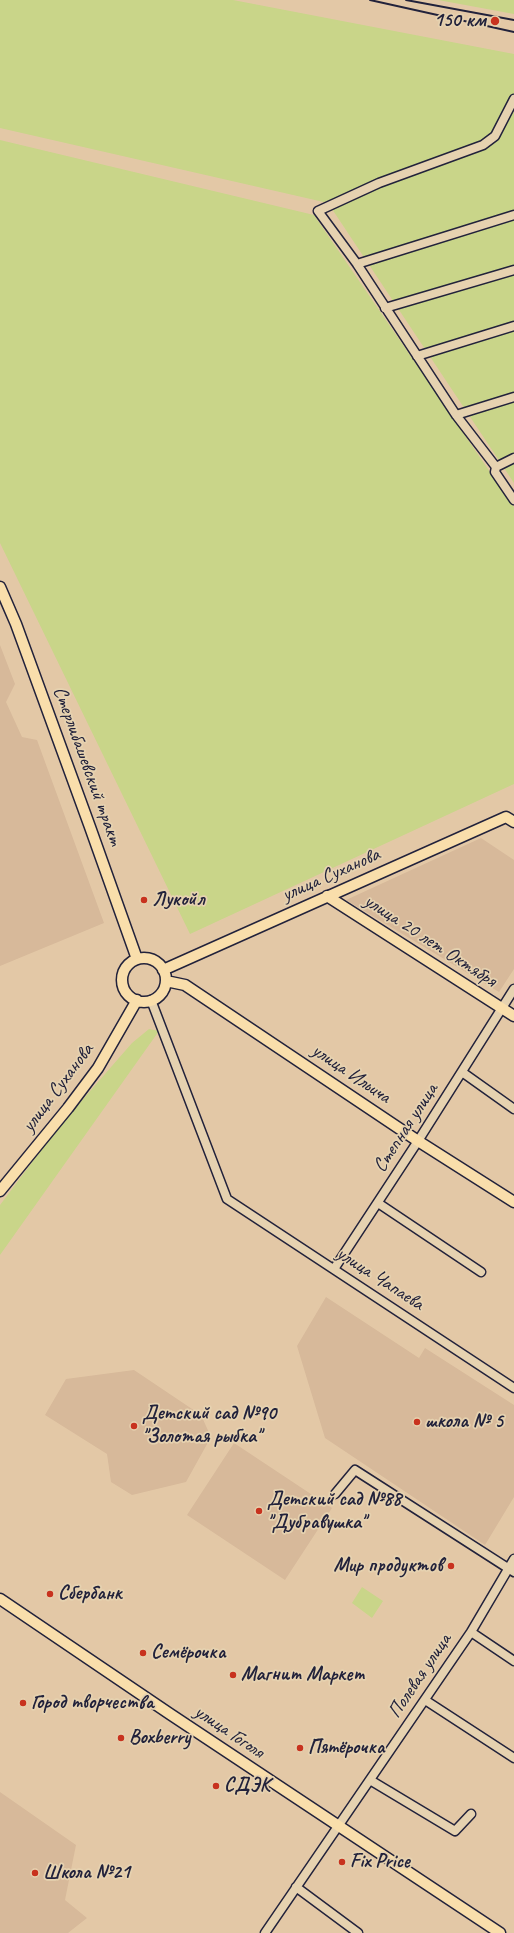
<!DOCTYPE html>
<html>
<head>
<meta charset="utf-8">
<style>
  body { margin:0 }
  canvas { display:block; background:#e3c8a6 }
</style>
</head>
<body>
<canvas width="514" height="1933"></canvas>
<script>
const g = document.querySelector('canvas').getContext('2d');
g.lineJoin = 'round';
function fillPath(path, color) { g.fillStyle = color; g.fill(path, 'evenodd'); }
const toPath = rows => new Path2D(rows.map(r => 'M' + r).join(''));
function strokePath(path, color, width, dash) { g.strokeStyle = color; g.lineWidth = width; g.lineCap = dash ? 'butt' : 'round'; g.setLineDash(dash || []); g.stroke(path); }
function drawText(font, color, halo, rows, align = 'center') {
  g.font = font + ' Caveat,sans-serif'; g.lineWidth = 3.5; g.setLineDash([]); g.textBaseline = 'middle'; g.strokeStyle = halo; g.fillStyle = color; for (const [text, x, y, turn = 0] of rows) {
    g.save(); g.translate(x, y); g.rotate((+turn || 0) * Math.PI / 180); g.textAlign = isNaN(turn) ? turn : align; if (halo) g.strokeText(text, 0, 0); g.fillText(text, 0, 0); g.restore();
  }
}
const built = toPath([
  [0,645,15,684,6,702,22,737,37,740,104,923,0,966],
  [481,838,514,860,514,969,499,992,346,900],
  [326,1297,419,1358,425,1348,514,1405,514,1497,485,1545,325,1438,297,1346],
  [134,1370,201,1415,211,1437,186,1482,132,1495,111,1482,107,1454,45,1415,66,1379],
  [234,1443,332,1508,285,1580,187,1515],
  [0,1792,76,1845,65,1900,87,1918,68,1933,0,1933]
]);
const green = toPath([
  [0,0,233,0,514,54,514,483,328,203,0,128],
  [438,0,514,0,514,14],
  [0,140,314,215,514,507,514,784,190,934,0,543],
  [149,1029,159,1031,0,1255,0,1205,57,1129,132,1043],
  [362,1587,383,1601,372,1618,352,1603]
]);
const minor = toPath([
  [357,264,514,215],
  [385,308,514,270],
  [417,356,514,326],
  [456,415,514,397],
  [514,458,496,467,495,472,514,500],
  [496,467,456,415,357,264,318,211,379,183,483,145,495,136,514,99],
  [151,1000,227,1199,514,1388],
  [462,1072,514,1109],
  [378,1203,481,1272],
  [334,1269,418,1141,514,989],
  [335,1494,355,1470,514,1572],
  [471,1632,514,1661],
  [425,1700,514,1758],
  [370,1780,455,1831,471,1814],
  [296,1887,358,1933],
  [265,1933,471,1632,514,1559]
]);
const major = toPath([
  [0,587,16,624,90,827,137,959],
  [327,896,514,1016],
  '122 980a22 22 0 1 1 44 0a22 22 0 1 1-44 0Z',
  [163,970,506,817,514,822],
  [166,981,185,985,418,1141,514,1202],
  [0,1191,68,1108,98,1068,137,1000],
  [0,1599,170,1714,500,1933]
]);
const rail = toPath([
  [370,0,514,32],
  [406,0,514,20]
]);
const markers = [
  [495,21,5,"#c8321e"],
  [144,900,4,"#c8321e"],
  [417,1422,4,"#c8321e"],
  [134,1426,4,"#c8321e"],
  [259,1511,4,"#c8321e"],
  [451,1566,4,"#c8321e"],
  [50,1594,4,"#c8321e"],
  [143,1653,4,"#c8321e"],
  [233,1675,4,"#c8321e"],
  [23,1703,4,"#c8321e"],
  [121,1738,4,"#c8321e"],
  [300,1748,4,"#c8321e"],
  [216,1786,4,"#c8321e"],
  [342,1862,4,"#c8321e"],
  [35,1873,4,"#c8321e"]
];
const poiNames = [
  ["150 км",486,21,"right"],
  ["Лукойл",152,900],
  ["Детский сад №90",142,1414],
  ["\"Золотая рыбка\"",142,1437],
  ["школа № 5",425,1422],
  ["Детский сад №88",267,1500],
  ["\"Дубравушка\"",267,1523],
  ["Мир продуктов",443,1566,"right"],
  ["Сбербанк",58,1594],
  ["Семёрочка",151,1653],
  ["Магнит Маркет",241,1675],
  ["Город творчества",31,1703],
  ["Boxberry",129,1738],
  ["Пятёрочка",308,1748],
  ["СДЭК",224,1786],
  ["Fix Price",350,1862],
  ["Школа №21",43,1873]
];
const streetNames = [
  ["Стерлибашевский тракт",87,766,70],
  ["улица Суханова",331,875,-24],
  ["улица 20 лет Октября",430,941,33],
  ["улица Ильича",351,1074,34],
  ["улица Суханова",58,1088,-53],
  ["Степная улица",406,1128,-57],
  ["улица Чапаева",380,1279,33],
  ["Полевая улица",420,1676,-56],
  ["улица Гоголя",229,1732,34]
];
fillPath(built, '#d7b99a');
fillPath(green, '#c9d589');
strokePath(minor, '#22223b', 11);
strokePath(major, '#22223b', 13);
strokePath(minor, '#e6d2b0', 8);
strokePath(major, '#f9deab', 10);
strokePath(rail, '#22223b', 2);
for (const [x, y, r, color] of markers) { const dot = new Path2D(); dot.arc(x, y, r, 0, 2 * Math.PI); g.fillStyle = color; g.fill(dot); strokePath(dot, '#e6d2b0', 1.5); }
drawText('bold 20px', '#22223b', '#e6d2b0', poiNames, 'left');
drawText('20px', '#22223b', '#e6d2b0', streetNames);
</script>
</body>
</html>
